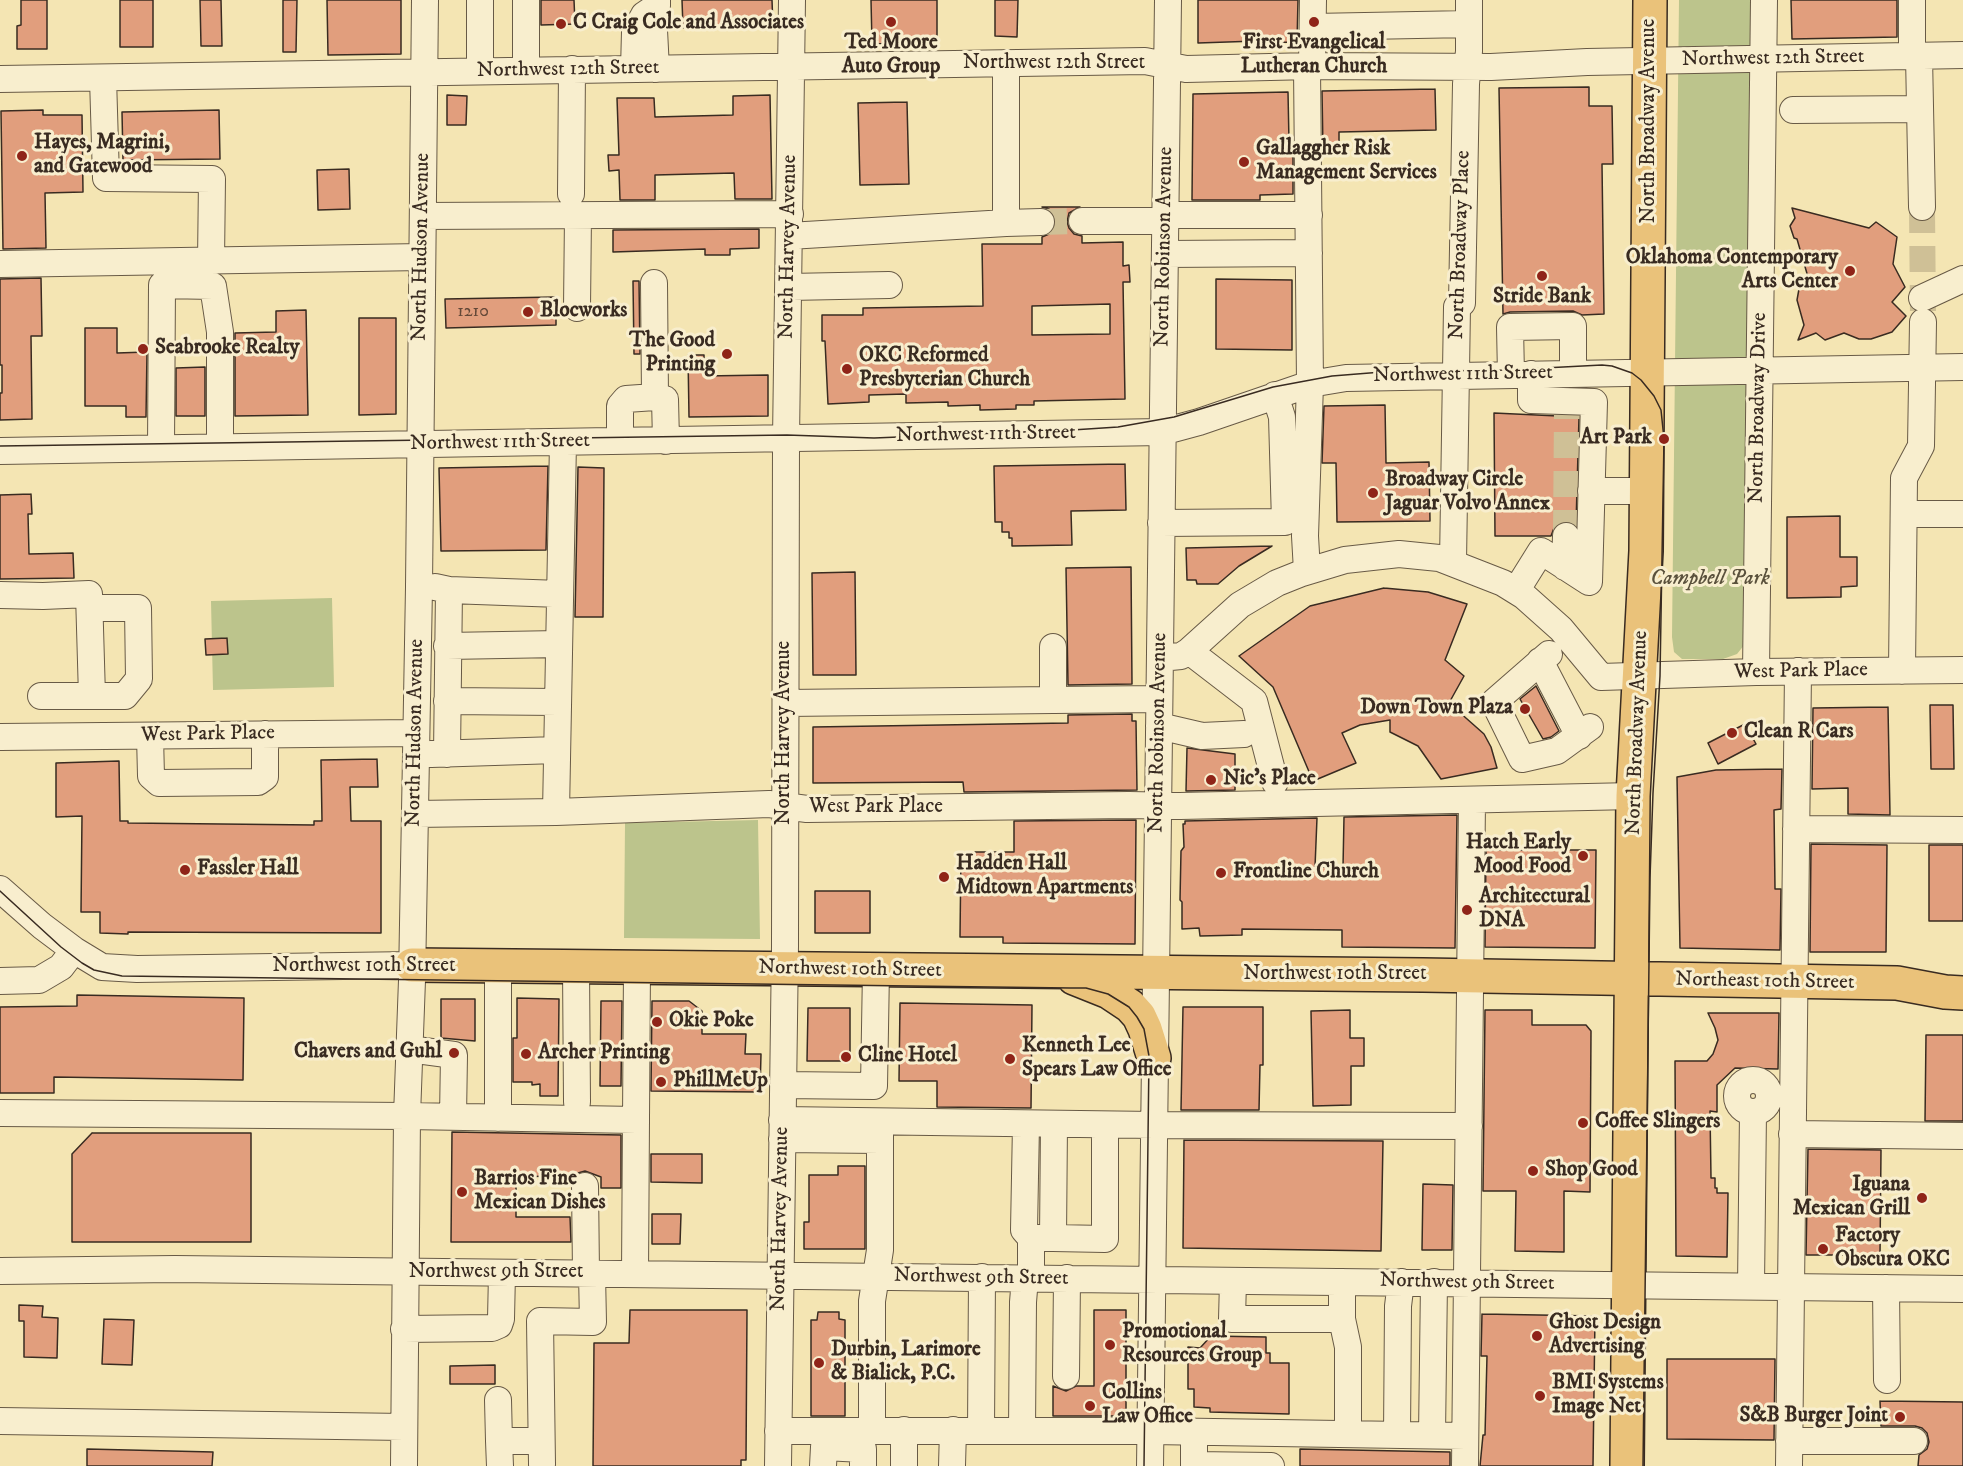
<!DOCTYPE html>
<html>
<head>
<meta charset="utf-8">
<style>
  body { margin:0 }
  canvas { display:block; background:#f4e5b3 }
</style>
</head>
<body>
<canvas width="1963" height="1466"></canvas>
<script>
const g = document.querySelector('canvas').getContext('2d');
g.lineJoin = 'round';
function fillPath(path, color) { g.fillStyle = color; g.fill(path, 'evenodd'); }
const toPath = rows => new Path2D(rows.map(r => 'M' + r).join(''));
function strokePath(path, color, width, dash) { g.strokeStyle = color; g.lineWidth = width; g.lineCap = dash ? 'butt' : 'round'; g.setLineDash(dash || []); g.stroke(path); }
function drawText(font, color, halo, rows, align = 'center') {
  g.font = font + ' "IM FELL DW Pica",serif'; g.lineWidth = 6; g.setLineDash([]); g.textBaseline = 'middle'; g.strokeStyle = halo; g.fillStyle = color; for (const [text, x, y, turn = 0] of rows) {
    g.save(); g.translate(x, y); g.rotate((+turn || 0) * Math.PI / 180); g.textAlign = isNaN(turn) ? turn : align; if (halo) g.strokeText(text, 0, 0); g.fillText(text, 0, 0); g.restore();
  }
}
const green = toPath([
  [1679,0,1754,0,1745,644,1737,654,1723,659,1682,659,1674,652,1672,637],
  [332,598,334,687,213,690,211,601],
  [758,820,760,939,624,938,625,823]
]);
const building = toPath([
  [21,0,47,0,47,49,17,49,17,26,21,25,21,0],
  [120,0,153,0,153,47,120,47,120,0],
  [200,0,221,0,222,46,201,46,200,0],
  [283,0,297,0,296,52,283,52,283,0],
  [327,0,401,0,401,54,328,55,327,0],
  [541,0,574,0,575,24,541,25,541,0],
  [682,0,772,0,773,27,683,28,682,0],
  [871,0,937,0,937,40,911,40,911,43,872,44,871,0],
  [995,0,1018,0,1017,37,995,36,995,0],
  [1198,0,1298,0,1297,42,1257,43,1257,41,1198,43,1198,0],
  [1791,0,1897,0,1897,37,1792,39,1791,0],
  [1589,87,1589,106,1612,106,1613,164,1602,164,1604,314,1582,315,1573,311,1510,312,1503,314,1499,88,1589,87],
  [1435,89,1436,130,1339,132,1339,150,1323,150,1322,91,1435,89],
  [1288,92,1289,142,1293,142,1293,194,1260,195,1260,200,1192,200,1193,94,1288,92],
  [447,95,467,96,466,125,447,125,447,95],
  [770,95,772,199,735,199,734,173,655,175,655,200,620,200,619,170,609,171,608,155,619,155,617,98,654,98,655,117,733,115,733,96,770,95],
  [907,102,909,184,860,185,858,103,907,102],
  [43,110,43,115,82,115,83,192,45,193,46,248,3,249,1,111,43,110],
  [219,110,220,159,123,160,122,112,219,110],
  [349,169,350,209,318,210,317,170,349,169],
  [1042,207,1080,207,1069,213,1067,222,1069,228,1074,234,1082,236,1082,243,1123,242,1123,266,1129,265,1130,282,1123,282,1125,399,1034,401,1034,405,1016,405,1016,409,980,410,980,405,948,406,948,402,906,403,906,394,869,395,869,402,828,404,825,341,822,341,822,315,863,315,863,308,983,306,982,244,1042,244,1042,237,1049,234,1054,230,1056,222,1053,214,1049,209,1042,207],
  [1110,304,1110,334,1032,335,1032,306,1110,304],
  [1792,208,1869,228,1876,222,1897,237,1893,264,1905,287,1892,302,1906,316,1892,332,1871,339,1859,339,1844,333,1825,340,1816,333,1798,340,1804,325,1797,300,1801,278,1808,277,1797,239,1794,238,1790,226,1795,218,1792,208],
  [759,229,759,248,730,249,730,255,705,255,705,249,613,252,613,230,759,229],
  [41,278,42,336,31,336,32,419,0,420,0,393,2,393,2,365,0,365,0,279,41,278],
  [1216,279,1292,280,1292,350,1216,349,1216,279],
  [633,281,639,281,640,354,634,354,633,281],
  [556,297,556,325,446,328,445,299,556,297],
  [306,310,308,415,235,416,235,333,276,332,276,311,306,310],
  [359,318,396,318,396,414,359,415,359,318],
  [85,328,117,328,117,353,147,352,146,417,126,417,126,406,85,406,85,328],
  [688,355,704,355,704,376,768,375,768,416,689,417,688,355],
  [205,367,205,416,176,416,176,368,205,367],
  [1385,405,1386,463,1429,462,1430,521,1337,522,1336,463,1322,463,1324,406,1385,405],
  [1494,413,1579,417,1576,525,1567,521,1559,523,1554,528,1551,536,1495,536,1494,413],
  [1125,464,1126,510,1071,511,1072,545,1012,546,1012,538,1009,538,1009,532,1002,532,1002,522,995,522,994,466,1125,464],
  [548,466,546,550,441,551,439,468,548,466],
  [578,467,604,468,603,617,575,617,578,467],
  [31,494,32,514,28,514,29,554,73,553,74,578,0,579,0,495,31,494],
  [1840,516,1840,557,1857,557,1857,586,1841,587,1841,597,1787,598,1787,517,1840,516],
  [1272,546,1239,566,1218,584,1197,584,1196,580,1187,580,1186,548,1272,546],
  [1131,567,1132,684,1068,685,1066,568,1131,567],
  [855,572,856,675,813,675,812,573,855,572],
  [1384,588,1428,592,1467,604,1445,660,1464,676,1449,703,1484,734,1491,747,1497,768,1441,779,1418,746,1390,732,1390,720,1360,725,1342,733,1356,763,1313,781,1273,687,1239,656,1310,606,1384,588],
  [227,638,228,654,206,655,205,639,227,638],
  [1536,686,1559,731,1551,737,1543,739,1520,699,1536,686],
  [1930,705,1953,705,1954,769,1931,769,1930,705],
  [1888,707,1890,815,1848,814,1848,788,1812,789,1813,708,1888,707],
  [1132,714,1132,721,1136,721,1137,790,964,792,963,782,813,783,813,727,1068,723,1068,715,1132,714],
  [1745,724,1756,744,1718,764,1708,743,1745,724],
  [1187,748,1235,754,1235,790,1186,791,1187,748],
  [377,759,378,787,350,787,351,821,381,821,381,933,128,932,128,934,100,933,100,912,81,912,82,816,56,817,56,763,119,761,120,821,128,821,128,823,314,825,314,821,322,821,321,760,377,759],
  [1782,769,1781,809,1774,810,1775,889,1781,889,1780,950,1680,948,1677,777,1716,770,1782,769],
  [1457,815,1455,948,1342,947,1342,930,1242,929,1242,935,1200,936,1199,928,1182,929,1182,902,1180,900,1181,851,1184,847,1183,824,1185,824,1185,821,1317,818,1315,867,1343,867,1344,817,1457,815],
  [1136,820,1135,944,1003,943,1003,937,960,937,961,852,1014,852,1014,821,1136,820],
  [1811,844,1887,845,1886,952,1810,952,1811,844],
  [1929,845,1963,845,1963,921,1929,921,1929,845],
  [1486,850,1596,850,1595,948,1485,947,1486,850],
  [815,891,870,891,870,933,815,933,815,891],
  [77,995,244,998,243,1080,54,1077,54,1093,0,1093,0,1007,77,1006,77,995],
  [517,998,559,999,558,1096,540,1096,540,1084,532,1085,532,1082,513,1082,513,1038,517,1038,517,998],
  [441,999,475,999,475,1041,441,1038,441,999],
  [601,1001,622,1001,621,1086,600,1086,601,1001],
  [652,1001,689,1001,702,1011,702,1034,746,1034,745,1054,761,1054,760,1092,651,1091,652,1001],
  [900,1003,1032,1005,1031,1108,937,1107,937,1081,899,1081,900,1003],
  [1183,1007,1263,1007,1263,1065,1260,1065,1259,1110,1181,1110,1183,1007],
  [808,1008,850,1008,850,1061,807,1061,808,1008],
  [1350,1010,1350,1038,1364,1038,1364,1066,1351,1066,1351,1105,1313,1106,1311,1011,1350,1010],
  [1485,1010,1532,1010,1532,1025,1586,1025,1591,1031,1590,1192,1564,1191,1564,1252,1515,1251,1516,1191,1483,1191,1485,1010],
  [1708,1013,1779,1013,1778,1069,1735,1068,1717,1085,1717,1112,1710,1111,1711,1178,1715,1178,1715,1188,1717,1188,1717,1193,1728,1193,1727,1257,1676,1256,1675,1061,1707,1061,1713,1054,1718,1040,1715,1028,1708,1013],
  [1926,1035,1963,1035,1963,1121,1925,1121,1926,1035],
  [452,1132,621,1135,621,1188,601,1188,601,1177,585,1171,578,1173,573,1177,516,1176,516,1217,570,1217,571,1242,451,1242,452,1132],
  [92,1133,251,1133,251,1242,72,1242,72,1154,92,1133],
  [1184,1140,1383,1141,1381,1251,1183,1248,1184,1140],
  [1808,1149,1881,1150,1880,1255,1806,1255,1808,1149],
  [651,1154,702,1154,702,1183,651,1182,651,1154],
  [838,1166,865,1166,865,1249,804,1249,804,1222,809,1222,809,1175,838,1175,838,1166],
  [1423,1184,1453,1185,1452,1250,1422,1250,1423,1184],
  [652,1214,681,1214,680,1244,652,1244,652,1214],
  [19,1305,43,1306,42,1317,58,1318,57,1358,24,1357,24,1321,19,1321,19,1305],
  [630,1310,747,1310,746,1460,741,1460,741,1466,593,1466,594,1343,629,1343,630,1310],
  [1094,1310,1126,1310,1126,1416,1053,1416,1053,1386,1066,1391,1076,1386,1094,1386,1094,1310],
  [818,1312,839,1312,839,1319,845,1320,845,1416,811,1416,811,1320,817,1320,818,1312],
  [1482,1314,1595,1316,1593,1466,1480,1466,1483,1435,1485,1435,1487,1356,1481,1356,1482,1314],
  [104,1319,134,1320,132,1365,102,1364,104,1319],
  [1211,1336,1266,1337,1266,1353,1270,1353,1270,1363,1289,1363,1289,1414,1210,1412,1210,1408,1194,1407,1194,1389,1188,1389,1188,1347,1200,1348,1211,1336],
  [1667,1359,1775,1359,1774,1440,1667,1439,1667,1359],
  [495,1365,495,1384,450,1384,450,1366,495,1365],
  [1880,1401,1963,1402,1963,1466,1918,1466,1919,1455,1927,1449,1929,1442,1927,1433,1922,1428,1915,1426,1881,1426,1880,1401],
  [87,1449,213,1452,212,1466,87,1466,87,1449],
  [1300,1449,1450,1452,1450,1466,1300,1466,1300,1449]
]);
const minorTunnel = toPath([
  [1922,207,1923,317],
  [1041,222,1082,221],
  [1566,536,1567,412]
]);
const minor = toPath([
  [1912,0,1912,56],
  [644,15,654,30,656,69],
  [1313,27,1469,24],
  [1919,56,1922,207],
  [1006,63,1006,223,1041,222],
  [1312,66,1313,0],
  [634,69,635,31,644,15,657,6,657,0],
  [526,70,526,0],
  [480,71,480,0],
  [103,78,106,178,212,179,211,261],
  [0,79,1145,61,1186,69,1312,66,1491,67,1587,62,1963,55],
  [1793,110,1920,109],
  [571,194,572,69],
  [1165,215,1309,215],
  [423,216,790,214],
  [1082,221,1165,221],
  [789,236,1006,223],
  [1165,254,1309,253],
  [0,264,422,257],
  [654,283,655,397],
  [789,287,889,285],
  [1922,298,1963,279],
  [577,308,578,215],
  [1511,375,1510,327,1573,326,1573,374],
  [620,441,620,406,626,399,655,397,665,399,666,441],
  [161,448,162,285,213,286,220,332,220,447],
  [0,451,1162,432,1199,422,1310,384,1346,378,1963,367],
  [1591,491,1647,491],
  [1904,514,1963,514],
  [1161,523,1285,522,1282,417,1275,395],
  [1453,562,1457,307,1462,303,1466,84,1469,51,1469,0],
  [1565,567,1566,536],
  [1307,571,1305,536,1310,384,1307,67],
  [435,587,449,590,560,594],
  [1516,591,1541,551,1589,582,1594,402,1531,400,1531,374],
  [0,595,43,596,89,594,92,696,41,696],
  [90,608,138,608,139,679,125,696,92,696],
  [447,646,559,644],
  [1189,651,1254,701,1275,782],
  [1549,654,1494,702,1522,759,1557,751,1590,727],
  [1160,658,1181,656,1189,651,1240,605,1277,583,1302,573,1345,560,1399,554,1439,558,1503,583,1524,596,1561,629,1601,677,1756,672,1963,670],
  [1540,661,1579,736],
  [1902,671,1904,478,1921,446,1923,322],
  [1756,672,1764,0],
  [1053,700,1159,699],
  [447,701,558,702],
  [786,703,1053,700,1053,647],
  [1159,726,1202,736,1244,734],
  [150,736,151,776,159,783,258,782,265,777,265,734],
  [0,737,416,733],
  [431,754,557,750],
  [447,754,449,590],
  [556,812,563,442],
  [415,814,556,812,769,804,807,809,1129,805,1180,806,1633,796],
  [1796,829,1963,830],
  [0,889,42,926,74,950,102,967,137,969,412,965],
  [576,967,577,1102],
  [0,981,39,980,61,967,74,950],
  [409,1049,454,1055,453,1117],
  '1737 1096a16 16 0 1 1 32 0a16 16 0 1 1-32 0Z',
  [783,1085,874,1086,876,970],
  [0,1113,407,1116,636,1120],
  [498,1118,498,966],
  [782,1120,1154,1125,1469,1126],
  [1026,1124,1024,1230,1031,1238],
  [1792,1134,1963,1136],
  [782,1139,880,1140],
  [585,1186,586,1273],
  [1053,1238,1105,1239,1105,1125],
  [0,1271,175,1269,1963,1289],
  [635,1273,637,967],
  [1031,1278,1031,1238,1053,1238,1054,1124],
  [1233,1281,1232,1319,1342,1319,1342,1282],
  [1751,1286,1753,1112],
  [1886,1288,1887,1380],
  [1342,1319,1348,1347,1348,1434],
  [404,1329,492,1328,499,1325,501,1319,502,1273],
  [1066,1376,1067,1278],
  [498,1400,499,1441,541,1441],
  [0,1421,404,1427],
  [872,1430,872,1301,880,1250,880,1122],
  [778,1431,1151,1431,1465,1436],
  [981,1431,982,1277],
  [1022,1431,1023,1302,1025,1278],
  [1194,1432,1194,1465,1271,1466],
  [1397,1435,1398,1306,1401,1282],
  [1432,1435,1434,1282],
  [499,1441,500,1466],
  [1789,1441,1914,1441],
  [542,1464,540,1321,593,1322,592,1274],
  [404,1466,407,1116,412,980,419,587,425,0],
  [778,1466,785,946,786,439,792,0],
  [823,1466,824,1447,863,1449,863,1466],
  [904,1466,904,1430],
  [952,1466,953,1430],
  [1150,1466,1168,0],
  [1465,1466,1472,801],
  [1789,1466,1798,671]
]);
const major = toPath([
  [412,965,1423,975,1897,983,1945,992,1963,993],
  [1074,978,1109,992,1130,1006,1139,1016,1145,1029,1154,1058],
  [1627,1466,1633,796,1646,551,1650,0]
]);
const tram = toPath([
  [0,446,787,435,874,438,1072,430,1118,427,1174,417,1273,387,1332,376,1382,372,1505,370,1602,365,1612,366,1632,373,1641,380,1654,396,1661,410,1664,439,1660,676,1653,793,1650,878,1643,1466],
  [0,891,61,947,82,963,94,970,122,976,1070,988,1086,988,1108,994,1129,1007,1137,1017,1144,1029,1149,1056,1144,1466]
]);
const markers = [
  [891,22,6,"#8f2418"],
  [1314,22,6,"#8f2418"],
  [561,24,6,"#8f2418"],
  [22,156,6,"#8f2418"],
  [1244,162,6,"#8f2418"],
  [1850,271,6,"#8f2418"],
  [1542,276,6,"#8f2418"],
  [528,312,6,"#8f2418"],
  [143,349,6,"#8f2418"],
  [727,354,6,"#8f2418"],
  [847,369,6,"#8f2418"],
  [1664,439,6,"#8f2418"],
  [1373,493,6,"#8f2418"],
  [1525,709,6,"#8f2418"],
  [1732,733,6,"#8f2418"],
  [1211,780,6,"#8f2418"],
  [1583,856,6,"#8f2418"],
  [185,870,6,"#8f2418"],
  [1221,873,6,"#8f2418"],
  [944,877,6,"#8f2418"],
  [1467,910,6,"#8f2418"],
  [657,1022,6,"#8f2418"],
  [454,1053,6,"#8f2418"],
  [526,1054,6,"#8f2418"],
  [846,1057,6,"#8f2418"],
  [1010,1059,6,"#8f2418"],
  [661,1082,6,"#8f2418"],
  [1583,1123,6,"#8f2418"],
  [1533,1171,6,"#8f2418"],
  [462,1192,6,"#8f2418"],
  [1922,1198,6,"#8f2418"],
  [1823,1249,6,"#8f2418"],
  [1537,1336,6,"#8f2418"],
  [1110,1345,6,"#8f2418"],
  [819,1363,6,"#8f2418"],
  [1540,1396,6,"#8f2418"],
  [1090,1406,6,"#8f2418"],
  [1900,1417,6,"#8f2418"]
];
const numberNames = [
  ["1210",473,312]
];
const poiNames = [
  ["C Craig Cole and Associates",573,24],
  ["Ted Moore",891,44,"center"],
  ["Auto Group",891,68,"center"],
  ["First Evangelical",1314,44,"center"],
  ["Lutheran Church",1314,68,"center"],
  ["Hayes, Magrini,",34,144],
  ["and Gatewood",34,168],
  ["Gallaggher Risk",1256,150],
  ["Management Services",1256,174],
  ["Oklahoma Contemporary",1838,259,"right"],
  ["Arts Center",1838,283,"right"],
  ["Stride Bank",1542,298,"center"],
  ["Blocworks",540,312],
  ["The Good",715,342,"right"],
  ["Printing",715,366,"right"],
  ["Seabrooke Realty",155,349],
  ["OKC Reformed",859,357],
  ["Presbyterian Church",859,381],
  ["Art Park",1652,439,"right"],
  ["Broadway Circle",1385,481],
  ["Jaguar Volvo Annex",1385,505],
  ["Down Town Plaza",1513,709,"right"],
  ["Clean R Cars",1744,733],
  ["Nic's Place",1223,780],
  ["Hatch Early",1571,844,"right"],
  ["Mood Food",1571,868,"right"],
  ["Hadden Hall",956,865],
  ["Midtown Apartments",956,889],
  ["Fassler Hall",197,870],
  ["Frontline Church",1233,873],
  ["Architectural",1479,898],
  ["DNA",1479,922],
  ["Okie Poke",669,1022],
  ["Kenneth Lee",1022,1047],
  ["Spears Law Office",1022,1071],
  ["Chavers and Guhl",442,1053,"right"],
  ["Archer Printing",538,1054],
  ["Cline Hotel",858,1057],
  ["PhillMeUp",673,1082],
  ["Coffee Slingers",1595,1123],
  ["Shop Good",1545,1171],
  ["Barrios Fine",474,1180],
  ["Mexican Dishes",474,1204],
  ["Iguana",1910,1186,"right"],
  ["Mexican Grill",1910,1210,"right"],
  ["Factory",1835,1237],
  ["Obscura OKC",1835,1261],
  ["Ghost Design",1549,1324],
  ["Advertising",1549,1348],
  ["Promotional",1122,1333],
  ["Resources Group",1122,1357],
  ["Durbin, Larimore",831,1351],
  ["& Bialick, P.C.",831,1375],
  ["BMI Systems",1552,1384],
  ["Image Net",1552,1408],
  ["Collins",1102,1394],
  ["Law Office",1102,1418],
  ["S&B Burger Joint",1888,1417,"right"]
];
const streetNames = [
  ["Northwest 12th Street",1773,59,-1],
  ["Northwest 12th Street",1054,64],
  ["Northwest 12th Street",568,70,-1],
  ["North Broadway Avenue",1650,121,-90],
  ["North Broadway Place",1461,245,-88],
  ["North Hudson Avenue",422,247,-89],
  ["North Harvey Avenue",789,247,-89],
  ["North Robinson Avenue",1165,247,-89],
  ["Northwest 11th Street",1463,375,-1],
  ["North Broadway Drive",1759,408,-89],
  ["Northwest 11th Street",986,435,-1],
  ["Northwest 11th Street",500,443,-1],
  ["West Park Place",1801,672,-1],
  ["North Hudson Avenue",416,733,-89],
  ["North Harvey Avenue",785,733,-90],
  ["North Robinson Avenue",1159,733,-89],
  ["North Broadway Avenue",1638,733,-88],
  ["West Park Place",208,735,-1],
  ["West Park Place",876,808],
  ["Northwest 10th Street",364,967],
  ["Northwest 10th Street",850,970,1],
  ["Northwest 10th Street",1335,975],
  ["Northeast 10th Street",1765,982,1],
  ["North Harvey Avenue",781,1219,-89],
  ["Northwest 9th Street",496,1273],
  ["Northwest 9th Street",981,1278,1],
  ["Northwest 9th Street",1467,1283,1]
];
const parkNames = [
  ["Campbell Park",1710,580]
];
fillPath(green, '#bcc48c');
fillPath(building, '#e19e7d');
strokePath(building, '#392b21', 1.5);
strokePath(minorTunnel, '#cfc096', 26, [26, 13]);
strokePath(minor, '#685a46', 28);
strokePath(major, '#392b21', 36);
strokePath(minor, '#f8eece', 26);
strokePath(major, '#eac27a', 33);
strokePath(tram, '#392b21', 1.5);
for (const [x, y, r, color] of markers) { const dot = new Path2D(); dot.arc(x, y, r, 0, 2 * Math.PI); g.fillStyle = color; g.fill(dot); strokePath(dot, '#f8eece', 2); }
drawText('18px', '#634838', null, numberNames);
drawText('bold 21px', '#392b21', '#f8eece', poiNames, 'left');
drawText('21px', '#392b21', '#f8eece', streetNames);
drawText('italic 21px', '#5a513c', '#f8eece', parkNames);
</script>
</body>
</html>
